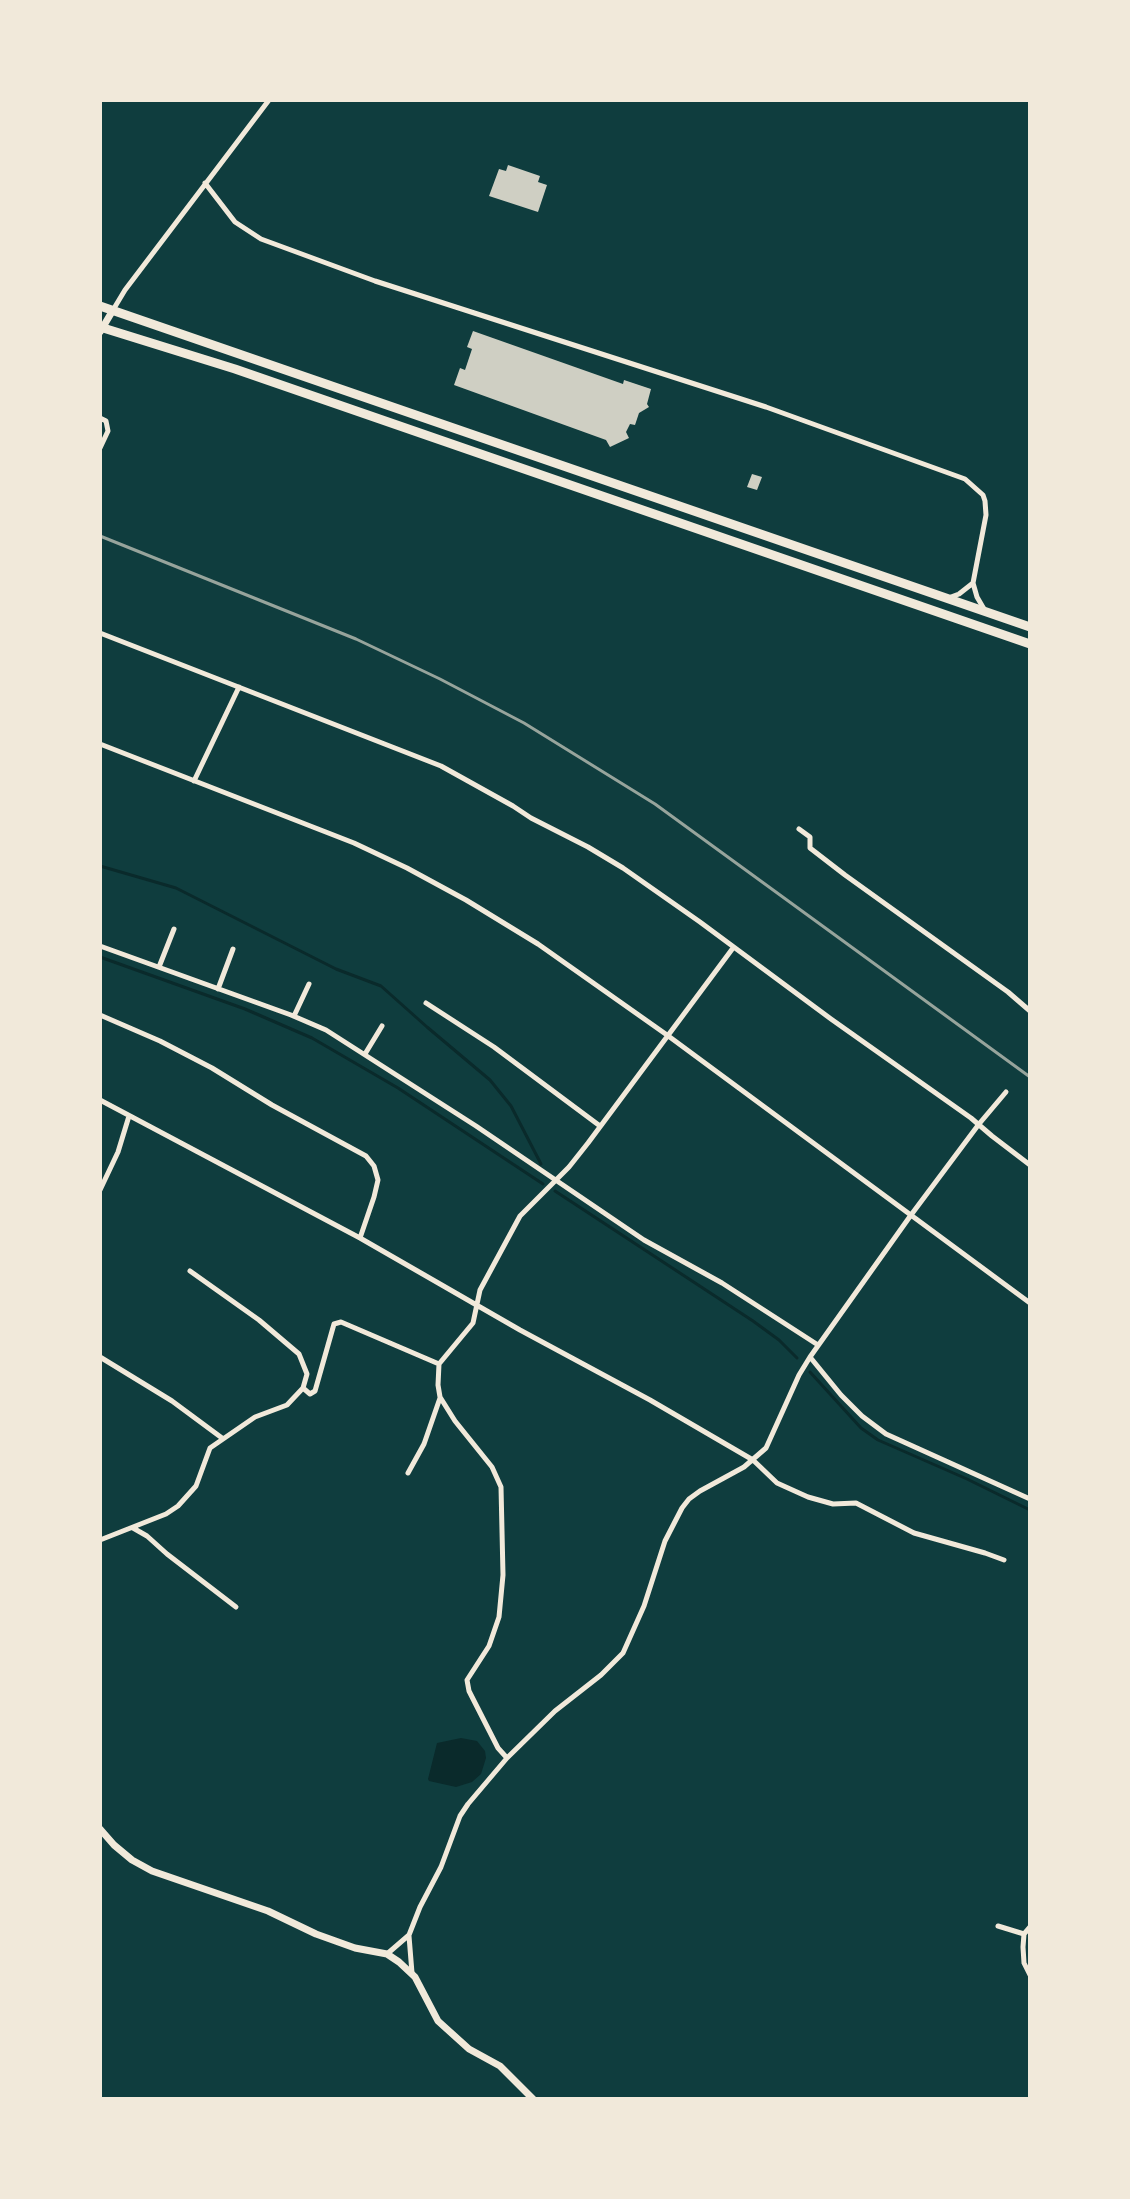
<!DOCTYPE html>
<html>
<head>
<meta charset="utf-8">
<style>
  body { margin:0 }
  #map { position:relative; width:1130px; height:2199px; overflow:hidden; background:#0f3d3e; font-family:"Titillium Web",sans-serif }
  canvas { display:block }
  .frame { position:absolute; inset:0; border:102px solid #f1e9da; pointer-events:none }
</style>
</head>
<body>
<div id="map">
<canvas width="1130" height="2199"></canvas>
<div class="frame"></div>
</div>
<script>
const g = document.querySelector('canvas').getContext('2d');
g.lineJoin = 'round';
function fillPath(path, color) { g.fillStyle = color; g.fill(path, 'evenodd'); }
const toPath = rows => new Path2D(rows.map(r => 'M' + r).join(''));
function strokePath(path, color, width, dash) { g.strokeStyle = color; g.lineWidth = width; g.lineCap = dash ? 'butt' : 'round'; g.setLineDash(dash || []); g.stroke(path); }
const water = toPath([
  [461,1738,477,1741,485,1751,486,1758,481,1774,472,1782,456,1787,429,1781,428,1779,437,1743]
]);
const stream = toPath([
  [100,866,176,888,336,969,381,986,427,1027,490,1080,511,1106,541,1164],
  [100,957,245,1009,312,1038,398,1088,543,1184],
  [555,1191,753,1321,779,1340,797,1358],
  [810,1372,861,1428,878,1440,967,1479,1030,1510]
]);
const building = toPath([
  [508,165,540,176,538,182,547,185,538,212,489,196,499,169,506,171],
  [473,331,623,384,624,380,651,389,647,404,649,407,639,413,635,425,630,424,626,432,629,438,610,447,606,440,454,385,460,368,465,370,472,349,467,347],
  [752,474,762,477,757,490,747,487]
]);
const minor = toPath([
  [205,183,235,222,261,239,375,281,766,407,965,479,983,495,985,501,986,515,973,583,977,597,984,609],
  [113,310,125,290,269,100],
  [100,418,106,421,108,431,100,448],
  [951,597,959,594,973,583],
  [100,633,441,766,513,806,531,818,588,847,623,868,700,922,831,1019,971,1118,992,1136,1030,1165],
  [100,744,354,843,407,868,466,900,538,944,667,1035,1030,1303],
  [194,781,239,687],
  [799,829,810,837,810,848,845,875,1008,992,1030,1011],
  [100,946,291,1015,326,1030,476,1126,644,1240,722,1283,818,1345],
  [159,967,174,929],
  [218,989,233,949],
  [426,1003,494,1047,600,1126],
  [100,1015,160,1041,212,1068,272,1105,366,1156,374,1166,378,1180,374,1197,360,1238],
  [294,1016,309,984],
  [365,1054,382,1026],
  [100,1100,360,1238,520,1330,650,1400,753,1460,777,1483,808,1497,833,1504,856,1503,914,1533,985,1553,1004,1560],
  [100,1190,118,1152,129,1116],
  [100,1357,172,1401,222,1438],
  [810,1357,841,1395,862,1416,886,1434,1030,1499],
  [303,1388,310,1394,315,1391,334,1324,341,1322,439,1364],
  [408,1473,424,1444,440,1398],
  [133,1528,147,1536,167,1554,236,1607],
  [100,1540,166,1514,178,1506,196,1486,210,1448,255,1417,287,1405,303,1388,307,1374,299,1354,259,1320,190,1271],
  [507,1758,498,1748,469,1691,467,1680,489,1646,499,1617,503,1575,501,1487,492,1467,455,1421,440,1397,438,1385,439,1364,473,1323,480,1290,520,1216,569,1167,588,1143,733,948],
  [998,1926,1024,1934],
  [1030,1927,1024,1934,1023,1947,1024,1963,1030,1975],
  [409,1936,412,1973],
  [387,1954,409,1935,420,1907,441,1867,460,1816,468,1804,507,1758,555,1711,601,1675,623,1653,644,1606,665,1541,682,1508,689,1499,700,1491,744,1467,766,1448,799,1375,810,1357,911,1215,979,1124,1006,1092]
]);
const tertiary = toPath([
  [100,332,113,310],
  [100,1829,114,1845,132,1860,152,1871,268,1911,316,1934,355,1948,387,1954,399,1962,415,1977,438,2021,469,2049,500,2066,533,2099]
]);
const trunk = toPath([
  [100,306,1030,627],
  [100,327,235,369,1030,644]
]);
const rail = toPath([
  [100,536,356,639,440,679,524,723,655,804,1030,1077]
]);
fillPath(water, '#0a2a2b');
strokePath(stream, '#0a2a2b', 3);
fillPath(building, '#cfcfc3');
strokePath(minor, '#f1e9da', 5);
strokePath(tertiary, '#f1e9da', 7);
strokePath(trunk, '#f1e9da', 9);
strokePath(rail, '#97a49c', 3);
</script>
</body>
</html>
